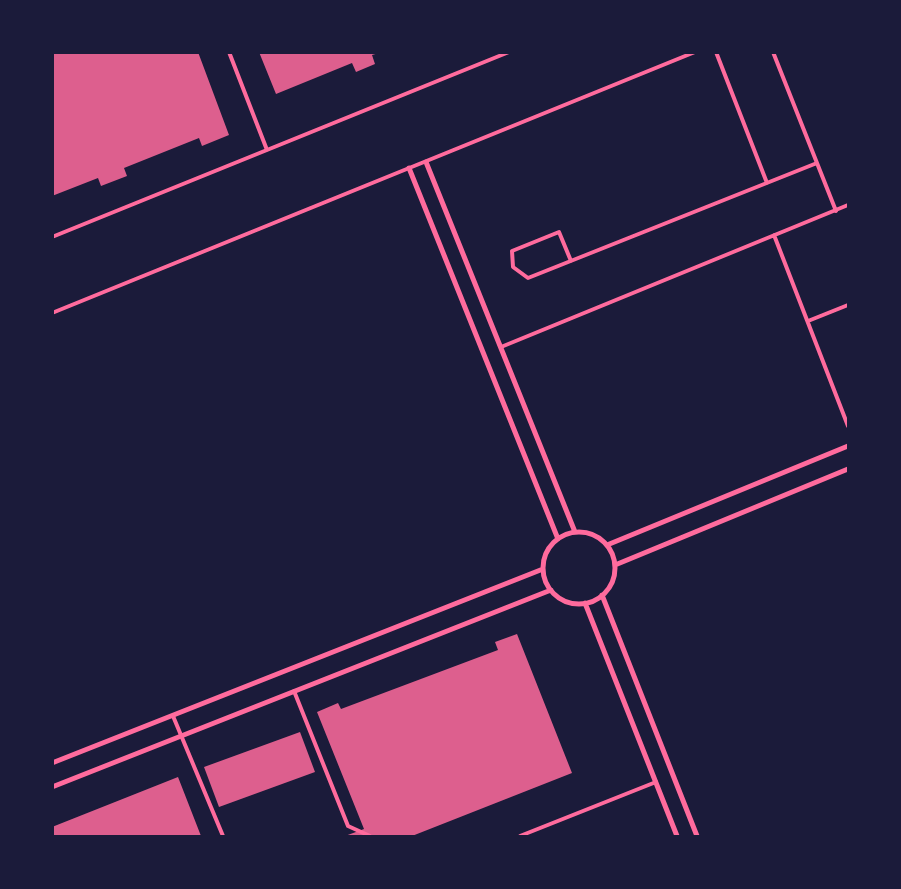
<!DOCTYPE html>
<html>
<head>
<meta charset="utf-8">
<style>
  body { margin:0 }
  #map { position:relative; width:901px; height:889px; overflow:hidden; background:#1b1b3a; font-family:Raleway,sans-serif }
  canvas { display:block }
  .frame { position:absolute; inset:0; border:54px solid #1b1b3a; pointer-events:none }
</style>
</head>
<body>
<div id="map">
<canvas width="901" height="889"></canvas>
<div class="frame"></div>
</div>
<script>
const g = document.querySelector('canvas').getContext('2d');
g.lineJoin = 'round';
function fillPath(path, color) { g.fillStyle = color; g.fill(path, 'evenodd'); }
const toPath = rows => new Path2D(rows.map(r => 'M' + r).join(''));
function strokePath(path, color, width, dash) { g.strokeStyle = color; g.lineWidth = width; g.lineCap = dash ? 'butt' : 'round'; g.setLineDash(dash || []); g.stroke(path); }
const building = toPath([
  [52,52,198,52,229,135,202,146,199,138,124,168,127,176,101,186,98,178,52,196],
  [259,52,379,52,379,53,372,55,375,64,356,72,352,63,276,94],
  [517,634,572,773,412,836,345,836,364,829,317,712,338,703,341,709,498,650,495,642],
  [300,732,315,772,219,807,204,767],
  [178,777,201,836,52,836,52,827]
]);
const service = toPath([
  [229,52,267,150],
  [716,52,767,183],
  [773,52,836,211],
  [774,235,848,426],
  [52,237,509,52],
  [571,261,559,232,512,251,513,267,528,278,817,163],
  [52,313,695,52],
  [808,321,848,305],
  [501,347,848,205],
  [294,691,348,826,370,836],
  [173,716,223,836],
  [520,836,656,782]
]);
const minor = toPath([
  [426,162,575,532],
  [409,168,558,539],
  '543 568a36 36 0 1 1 72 0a36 36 0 1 1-72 0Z',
  [607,545,848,446],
  [615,565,848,469],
  [602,595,697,836],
  [585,603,677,836],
  [52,763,543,569],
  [52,787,551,590]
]);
fillPath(building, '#dd5f8e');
strokePath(service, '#ff6b9d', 4);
strokePath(minor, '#ff6b9d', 5);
</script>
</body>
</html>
